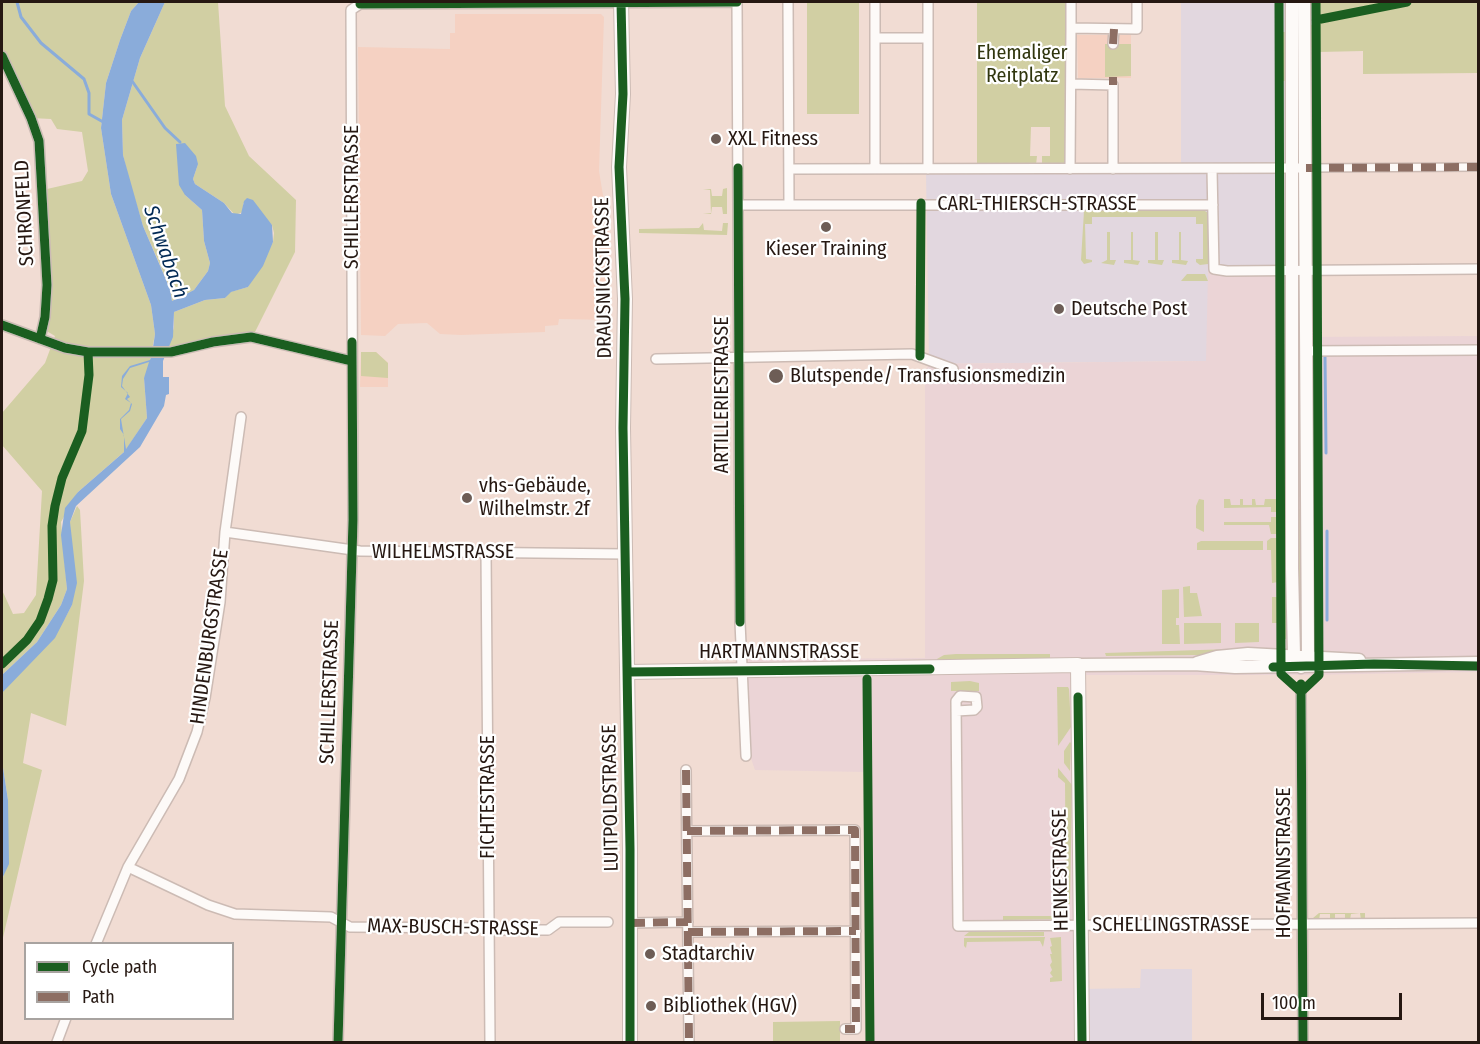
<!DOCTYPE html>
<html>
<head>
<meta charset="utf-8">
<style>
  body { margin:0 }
  #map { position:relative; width:1480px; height:1044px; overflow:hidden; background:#f1dcd3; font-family:"Fira Sans Condensed",sans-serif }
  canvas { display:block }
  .frame { position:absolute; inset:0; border:3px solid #261812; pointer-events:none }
  .legend { position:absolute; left:24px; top:942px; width:210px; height:78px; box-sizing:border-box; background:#fff; border:2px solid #a8a3a0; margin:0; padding:8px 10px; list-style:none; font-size:18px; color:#261812 }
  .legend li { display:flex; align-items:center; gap:12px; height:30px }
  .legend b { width:30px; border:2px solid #a8a3a0 }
  .scale { position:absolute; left:1261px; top:993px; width:141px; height:27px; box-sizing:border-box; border:3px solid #261812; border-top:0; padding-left:8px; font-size:18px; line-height:21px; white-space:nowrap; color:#261812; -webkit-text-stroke:4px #fff; paint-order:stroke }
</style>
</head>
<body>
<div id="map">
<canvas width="1480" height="1044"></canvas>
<div class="frame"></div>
<ul class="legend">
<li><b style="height:8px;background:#1b5e20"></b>Cycle path</li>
<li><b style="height:8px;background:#8d6e63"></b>Path</li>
</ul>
<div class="scale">100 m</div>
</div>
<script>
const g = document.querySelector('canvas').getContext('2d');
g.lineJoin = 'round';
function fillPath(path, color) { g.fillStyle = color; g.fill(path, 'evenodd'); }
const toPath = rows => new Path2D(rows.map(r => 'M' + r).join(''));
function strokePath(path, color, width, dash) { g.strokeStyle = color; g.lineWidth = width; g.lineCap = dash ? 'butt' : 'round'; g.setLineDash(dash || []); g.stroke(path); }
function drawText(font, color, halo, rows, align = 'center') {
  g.font = font + ' "Fira Sans Condensed",sans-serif'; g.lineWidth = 4.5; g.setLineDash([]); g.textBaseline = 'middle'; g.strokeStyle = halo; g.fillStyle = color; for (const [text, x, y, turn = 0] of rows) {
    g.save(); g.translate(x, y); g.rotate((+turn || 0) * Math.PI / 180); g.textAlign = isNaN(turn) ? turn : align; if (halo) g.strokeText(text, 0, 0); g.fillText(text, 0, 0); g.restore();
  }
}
const commercial = toPath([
  [1181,2,1319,2,1319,52,1302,52,1302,270,1207,361,929,364,926,174,977,164,1067,163,1070,168,1181,168],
  [1141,969,1192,969,1192,1042,1081,1042,1081,989,1140,988]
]);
const industrial = toPath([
  [1302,270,1302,337,1478,336,1478,672,1303,675,1078,675,1081,1042,869,1042,866,772,755,770,748,750,746,672,751,651,762,660,775,660,775,650,788,650,790,659,925,658,925,372,929,364,1206,361,1208,271]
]);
const built = toPath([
  [455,14,601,14,604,17,599,171,610,238,610,320,559,319,558,325,545,326,545,332,461,335,440,334,427,323,398,324,385,336,361,335,358,47,450,49,450,33,455,33],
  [1077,35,1131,35,1131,78,1078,78],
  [361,352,376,352,388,363,388,387,360,387]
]);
const green = toPath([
  [2,2,139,2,131,11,120,40,106,83,101,128,111,194,151,305,155,334,148,371,144,378,147,418,125,451,78,492,61,522,67,589,61,605,37,642,2,675,2,590,13,614,24,613,36,595,42,491,2,445,2,413,45,363,55,336,45,330,51,286,47,189,82,181,88,171,82,132,57,129,51,119,31,118,2,52],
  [165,2,218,2,225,106,249,156,296,200,295,252,254,334,167,353,174,327,174,312,205,300,225,298,230,292,248,287,273,242,274,233,272,225,243,203,243,212,235,215,224,203,195,184,193,179,198,164,185,195,202,210,204,241,210,263,208,271,194,290,172,301,170,288,143,226,129,180,123,155,122,120,140,58],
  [807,2,859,2,859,114,807,114],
  [977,2,1067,2,1067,163,1042,164,1042,156,1050,156,1050,127,1031,127,1030,156,1037,156,1036,165,977,164],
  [1319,2,1478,2,1478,73,1363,74,1363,51,1319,52],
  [1306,25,1313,25,1313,81,1307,81],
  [1283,32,1289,32,1289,81,1283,81],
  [1105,44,1131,44,1131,76,1105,77],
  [727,188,727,214,723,214,722,207,712,207,711,214,703,214,711,213,710,190,703,189,711,189,712,196,722,196,723,189],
  [1084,211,1205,211,1208,213,1208,264,1200,265,1196,262,1196,259,1203,259,1203,224,1196,224,1196,217,1092,217,1092,224,1085,224,1086,259,1092,260,1092,262,1084,264,1081,260],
  [703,223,704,230,722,231,723,223,728,223,727,235,639,233,639,229,699,228],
  [1107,232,1110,232,1110,260,1116,260,1114,265,1101,263,1107,260],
  [1131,232,1133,232,1133,260,1140,261,1138,265,1124,263,1124,260,1131,260],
  [1155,232,1158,232,1158,260,1164,260,1162,265,1148,263,1148,260,1155,260],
  [1179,232,1181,232,1181,260,1188,261,1186,265,1172,263,1172,260,1179,260],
  [1187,274,1205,274,1208,281,1181,281],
  [1295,291,1301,291,1303,473,1298,473],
  [361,352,376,352,388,363,388,378,361,376],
  [1199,499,1204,500,1204,532,1196,528,1196,506],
  [1224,499,1230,499,1231,505,1240,505,1240,499,1243,499,1243,505,1252,505,1252,499,1255,499,1256,505,1264,505,1265,499,1278,499,1277,512,1271,512,1271,507,1224,508],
  [77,506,80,510,84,581,66,726,31,713,23,763,42,770,2,942,2,879,4,875,8,800,2,761,2,693,65,618,72,605,70,522],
  [1296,509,1303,509,1304,639,1300,639],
  [1271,517,1277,517,1277,534,1271,534,1269,525,1224,525,1224,522,1271,522],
  [1271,538,1277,538,1278,582,1272,583,1271,550,1267,550,1267,541],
  [1201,541,1263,541,1263,550,1197,550,1197,543],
  [1284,572,1287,572,1286,639,1284,639],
  [1190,586,1190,593,1197,593,1202,616,1184,617,1183,587],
  [1179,589,1179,618,1176,618,1176,625,1179,625,1180,644,1162,644,1162,590],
  [1272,597,1278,597,1278,623,1272,623],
  [1184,623,1221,623,1221,643,1184,644],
  [1235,623,1259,623,1259,642,1235,643],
  [1232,649,1201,655,1106,656,1105,653],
  [956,654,1050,654,1050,659,937,662,937,659,944,655],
  [970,681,979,683,979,691,951,691,951,682],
  [1057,687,1068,687,1069,689,1071,727,1058,746],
  [1070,742,1071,743,1070,771,1064,763,1064,751],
  [1058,768,1072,785,1070,904,1066,904,1065,783,1058,777],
  [1319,913,1365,913,1365,920,1361,920,1360,913,1351,914,1350,920,1345,920,1345,914,1335,914,1335,920,1330,920,1330,914,1320,914,1319,920,1313,918],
  [1003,916,1059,916,1062,919,1003,920],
  [969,932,1044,932,1044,936,964,936],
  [1045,937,1043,947,1040,941,967,942,966,948,964,946,964,938],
  [1061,937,1062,981,1050,982,1050,978,1053,977,1050,973,1052,970,1050,965,1052,962,1050,954,1052,954,1050,947,1052,946,1050,938],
  [840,1021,840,1042,773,1042,773,1022]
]);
const water = toPath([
  [139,2,165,2,140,58,122,120,123,155,143,226,170,289,172,301,194,290,208,271,210,263,204,241,202,210,185,195,179,185,176,144,185,143,196,156,198,164,193,179,195,184,224,203,232,213,241,214,244,201,247,198,253,200,272,225,273,242,263,266,248,287,231,292,225,298,205,300,174,312,173,337,163,361,163,377,169,377,169,394,166,395,164,406,140,447,76,506,70,522,77,583,72,605,55,638,2,693,2,675,37,642,61,605,67,589,61,535,65,508,78,492,124,452,124,435,120,429,120,419,129,410,131,403,125,399,128,393,121,387,122,376,130,366,150,360,152,354,155,334,151,305,111,194,101,128,106,83,120,40,131,11],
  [149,362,144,378,147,418,126,449,121,419,130,411,132,404,127,399,130,397,122,386,123,379,130,368],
  [2,761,8,800,9,864,2,879]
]);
const stream = toPath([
  [17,2,21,17,41,43,84,79,89,93,89,114,105,123],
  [132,81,165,128,180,142],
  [1325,357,1326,453],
  [1327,531,1327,620]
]);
const pedestrian = toPath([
  [1306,168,1478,167]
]);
const minor = toPath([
  [737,2,740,622,746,756],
  [788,2,789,205],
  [875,2,875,169],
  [928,2,928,169],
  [1071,2,1071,28,1137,29,1137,2],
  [875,38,928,38],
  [1113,44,1114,29],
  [2,56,31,118,39,141,47,285,45,317,40,339],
  [1071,84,1113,85,1113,169],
  [789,169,1306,168],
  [1070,169,1071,28],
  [1212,169,1214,269,1227,271,1478,269],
  [738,205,1213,205],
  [2,325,65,348,88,352,171,352,213,342,251,337,352,361],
  [1306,351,1478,350],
  [656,359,912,354,953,369],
  [225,532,360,551,625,554],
  [486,552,490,1042],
  [1301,692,1303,1042],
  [956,711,974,710,977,707,976,697,960,696,956,701,958,926,1478,923],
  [686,770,689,1042],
  [687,831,855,830,856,1029,845,1029],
  [128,867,208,905,235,914,331,917,350,927,488,928,497,930,548,930,559,922,608,922],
  [630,923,688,922],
  [688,932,856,931],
  [96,944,128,867,179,779,197,732,205,698,220,602,225,532,241,417],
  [57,1042,66,1018],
  [338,1042,353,520,351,10,360,4,737,2]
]);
const tertiary = toPath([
  [1292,2,1292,568,1294,655,1301,667],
  [1197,663,1217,657,1248,654,1359,660],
  [1078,665,1194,664,1235,667,1478,663],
  [1301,667,1308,656,1304,2]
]);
const secondary = toPath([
  [621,2,623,94,619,167,625,299,623,428,630,849,630,1042],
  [628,672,1078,665,1082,1042]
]);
const quiet = toPath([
  [1113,44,1114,29],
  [1113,85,1113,77],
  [1306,168,1478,167],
  [686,770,689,1042],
  [687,831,855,830,856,1029,845,1029],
  [630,923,688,922],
  [688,932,856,931]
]);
const cycleway = toPath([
  [621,2,623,94,619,167,625,299,623,428,630,849,630,1042],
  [1279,2,1281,674,1301,692],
  [360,4,737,2],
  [1316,20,1407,2],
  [2,56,31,118,39,141,47,285,45,317,40,339],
  [738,168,740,622],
  [2,325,65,348,88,352,171,352,213,342,251,337,352,361],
  [920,356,921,203],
  [2,664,27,640,40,621,48,599,53,580,52,526,55,506,62,478,82,431,89,375,88,352],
  [1273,667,1374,664,1478,666],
  [628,672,930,669],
  [867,679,870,1042],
  [1301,684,1303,1042],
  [1301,692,1319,675,1316,2],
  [1078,697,1082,1042],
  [338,1042,353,520,352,342]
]);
const markers = [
  [716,139,6,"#6d5d56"],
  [826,227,6,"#6d5d56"],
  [1059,309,6,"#6d5d56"],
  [776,376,8,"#6d5d56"],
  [467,498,6,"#6d5d56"],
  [650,954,6,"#6d5d56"],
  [651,1006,6,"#6d5d56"]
];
const parkNames = [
  ["Ehemaliger",1022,53],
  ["Reitplatz",1022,76]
];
const poiNames = [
  ["XXL Fitness",728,139],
  ["Kieser Training",826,249,"center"],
  ["Deutsche Post",1071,309],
  ["Blutspende/ Transfusionsmedizin",790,376],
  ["vhs-Gebäude,",479,486],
  ["Wilhelmstr. 2f",479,509],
  ["Stadtarchiv",662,954],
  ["Bibliothek (HGV)",663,1006]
];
const streetNames = [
  ["SCHILLERSTRASSE",352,197,-90],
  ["CARL-THIERSCH-STRASSE",1037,204],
  ["SCHRONFELD",25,213,-93],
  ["DRAUSNICKSTRASSE",604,278,-91],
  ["ARTILLERIESTRASSE",722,395,-90],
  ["WILHELMSTRASSE",443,552],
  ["HINDENBURGSTRASSE",210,637,-82],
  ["HARTMANNSTRASSE",779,652],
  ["SCHILLERSTRASSE",330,692,-88],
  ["FICHTESTRASSE",488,797,-90],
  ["LUITPOLDSTRASSE",611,798,-91],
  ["HOFMANNSTRASSE",1284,863,-90],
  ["HENKESTRASSE",1061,870,-91],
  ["SCHELLINGSTRASSE",1171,925],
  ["MAX-BUSCH-STRASSE",453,928,1]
];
const waterNames = [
  ["Schwabach",165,252,71]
];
fillPath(commercial, '#e2d7df');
fillPath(industrial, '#ebd4d6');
fillPath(built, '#f5d1c2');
fillPath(green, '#d1cfa3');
fillPath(water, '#8aacda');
strokePath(stream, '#8aacda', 3);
strokePath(pedestrian, '#ccbbb4', 10);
strokePath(minor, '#ccbbb4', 12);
strokePath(tertiary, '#ccbbb4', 15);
strokePath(secondary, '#ccbbb4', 16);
strokePath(pedestrian, '#fdfaf8', 7);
strokePath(minor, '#fdfaf8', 9);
strokePath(tertiary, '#fdfaf8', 12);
strokePath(secondary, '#fdfaf8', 14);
strokePath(quiet, '#8d6e63', 8, [15, 8]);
strokePath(cycleway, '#1b5e20', 9);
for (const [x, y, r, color] of markers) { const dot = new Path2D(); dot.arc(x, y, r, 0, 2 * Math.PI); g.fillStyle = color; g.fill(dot); strokePath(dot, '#fff', 2); }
drawText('20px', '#30360e', '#fff', parkNames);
drawText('20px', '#261812', '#fff', poiNames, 'left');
drawText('20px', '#261812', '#fff', streetNames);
drawText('italic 21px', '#002954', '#fff', waterNames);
</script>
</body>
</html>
